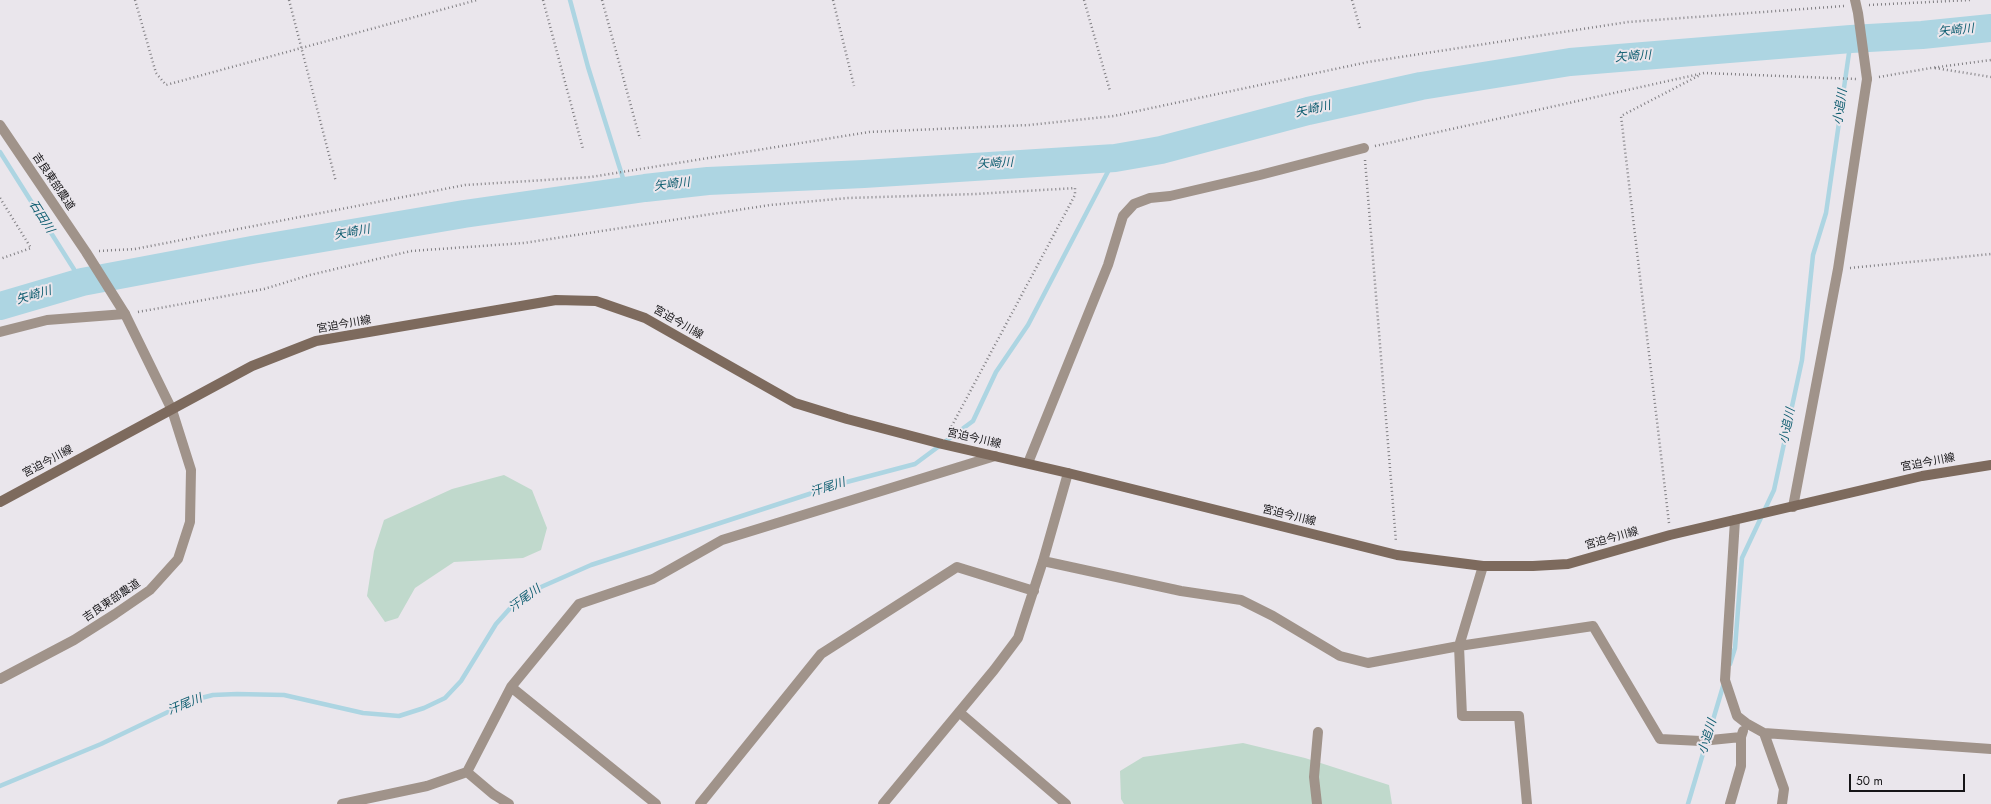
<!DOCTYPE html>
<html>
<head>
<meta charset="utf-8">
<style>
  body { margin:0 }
  #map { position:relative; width:1991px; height:804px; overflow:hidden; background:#eae6ec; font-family:Jost,sans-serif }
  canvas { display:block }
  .scale { position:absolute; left:1849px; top:774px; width:116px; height:18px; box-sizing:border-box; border:2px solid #161517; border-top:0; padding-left:5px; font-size:12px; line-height:14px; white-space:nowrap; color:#161517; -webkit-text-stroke:3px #eae6ec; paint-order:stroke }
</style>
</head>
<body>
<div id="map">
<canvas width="1991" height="804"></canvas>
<div class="scale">50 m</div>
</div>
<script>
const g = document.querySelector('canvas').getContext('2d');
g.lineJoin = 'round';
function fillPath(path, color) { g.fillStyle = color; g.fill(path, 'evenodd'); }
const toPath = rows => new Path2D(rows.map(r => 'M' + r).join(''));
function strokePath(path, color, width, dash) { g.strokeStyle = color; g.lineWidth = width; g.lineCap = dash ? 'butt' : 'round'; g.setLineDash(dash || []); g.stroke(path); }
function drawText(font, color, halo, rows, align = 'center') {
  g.font = font + ' Jost,"Noto Sans JP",sans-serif'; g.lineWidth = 4; g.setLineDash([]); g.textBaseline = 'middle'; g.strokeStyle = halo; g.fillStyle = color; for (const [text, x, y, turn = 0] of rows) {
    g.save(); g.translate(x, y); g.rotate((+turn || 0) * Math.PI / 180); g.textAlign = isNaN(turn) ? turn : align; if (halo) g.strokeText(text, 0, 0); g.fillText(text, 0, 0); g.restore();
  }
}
const green = toPath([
  [504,475,532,490,547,528,541,550,523,558,454,562,415,588,398,618,385,622,367,596,374,551,384,520,452,489],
  [1243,743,1305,758,1389,785,1392,804,1124,804,1121,799,1120,771,1143,757]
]);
const stream = toPath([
  [570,0,588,67,627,191],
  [0,152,82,282],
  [1730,664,1735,648,1742,558,1774,490,1802,360,1813,255,1826,213,1851,39],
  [0,786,101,744,193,700,213,695,237,694,284,695,363,713,399,716,424,708,445,698,461,681,496,624,513,605,541,587,591,565,843,483,915,464,973,421,996,372,1028,325,1115,158],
  [1688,804,1724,683]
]);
const river = toPath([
  [0,306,82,282,252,250,464,214,645,188,708,181,864,174,1115,158,1161,150,1308,111,1421,86,1570,62,1851,39,1922,35,1991,28]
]);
const path = toPath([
  [135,0,156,73,166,85,477,0],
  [289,0,336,182],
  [543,0,583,149],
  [602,0,640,139],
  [833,0,854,86],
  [1084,0,1110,91],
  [1352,0,1360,28],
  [1869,5,1970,0],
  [1935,68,1991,77],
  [1879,77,1931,68,1991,60],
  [1375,146,1704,73,1856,79],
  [1365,160,1396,542],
  [0,198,31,248,0,259],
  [99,251,135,249,465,185,591,177,869,132,1029,125,1114,116,1368,62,1628,22,1844,6],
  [1850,268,1991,254],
  [138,312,264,289,310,275,411,251,524,243,770,205,848,198,976,194,1075,188,1075,195,948,433],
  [1669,523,1621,116,1700,75]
]);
const minor = toPath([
  [1855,0,1858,13,1867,79],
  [0,332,47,320,125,314],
  [1028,463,1108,265,1123,216,1134,204,1150,198,1170,196,1260,175,1364,148],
  [1735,520,1725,680,1737,716,1746,723,1764,733,1991,749],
  [1043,561,1181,591,1241,600,1273,616,1340,656,1368,663,1459,646,1593,626,1660,739,1701,741,1741,737],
  [1483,566,1459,646,1462,716,1519,716,1527,804],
  [511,687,656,804],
  [959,712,1066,804],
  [1764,733,1784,789,1782,804],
  [467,772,493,794,509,804],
  [342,804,427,786,467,772,511,687,579,604,653,579,722,540,995,456],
  [700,804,821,654,957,567,1034,591],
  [883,804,994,670,1018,638,1043,561,1068,473],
  [1317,804,1314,777,1318,732],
  [1730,804,1741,766,1741,737,1743,731]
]);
const tertiary = toPath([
  [0,125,86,252,125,314,172,410,191,470,190,522,178,559,150,590,115,614,74,640,0,679],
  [1793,507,1838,269,1867,79]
]);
const secondary = toPath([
  [0,502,252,366,316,341,556,300,596,301,645,318,795,403,847,419,942,444,1068,473,1397,555,1483,566,1533,566,1568,564,1670,535,1922,476,1991,465]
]);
const streetNames = [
  ["吉良東部農道",53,182,56],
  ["宮迫今川線",678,323,30],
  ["宮迫今川線",344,325,-10],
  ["宮迫今川線",974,439,13],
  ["宮迫今川線",48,462,-28],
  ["宮迫今川線",1928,463,-11],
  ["宮迫今川線",1289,516,14],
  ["宮迫今川線",1612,539,-16],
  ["吉良東部農道",112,601,-34]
];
const waterNames = [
  ["矢崎川",1956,31,-6],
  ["矢崎川",1633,57,-4],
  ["小追川",1841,107,-82],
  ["矢崎川",1313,110,-13],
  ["矢崎川",995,164,-3],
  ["矢崎川",672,185,-7],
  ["石田川",41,217,58],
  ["矢崎川",352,233,-10],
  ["矢崎川",34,296,-16],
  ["小追川",1788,426,-78],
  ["汗尾川",828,488,-18],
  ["汗尾川",525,599,-36],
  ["汗尾川",185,705,-22],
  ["小追川",1708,737,-73]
];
fillPath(green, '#c0d9cc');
strokePath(stream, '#add5e2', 4.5);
strokePath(river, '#add5e2', 28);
strokePath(path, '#817f83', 2.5, [1, 3]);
strokePath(minor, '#a0938a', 10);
strokePath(tertiary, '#a0938a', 10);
strokePath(secondary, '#7d6a5d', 10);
drawText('11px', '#161517', '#eae6ec', streetNames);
drawText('italic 12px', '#0e5d70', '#eae6ec', waterNames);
</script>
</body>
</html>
